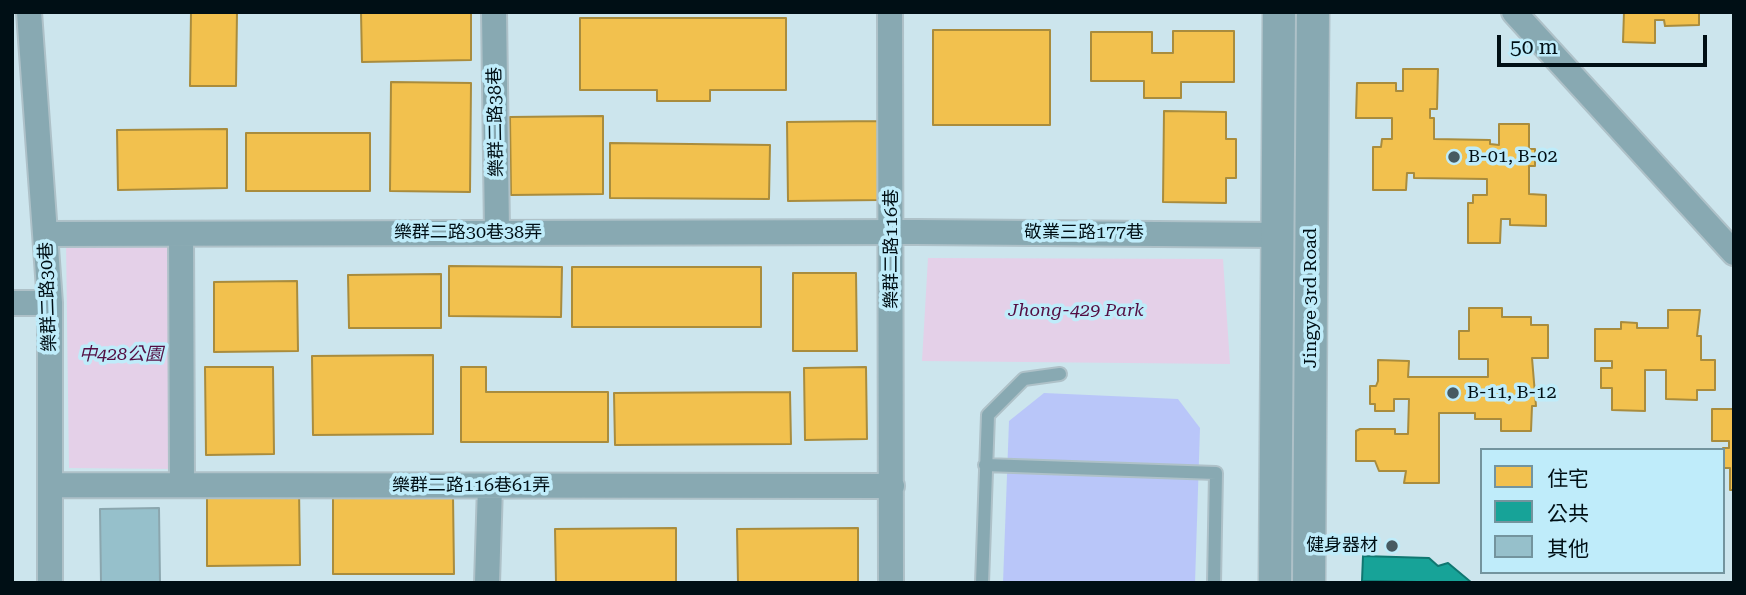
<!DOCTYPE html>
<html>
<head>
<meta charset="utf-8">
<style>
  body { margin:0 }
  #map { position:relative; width:1746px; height:595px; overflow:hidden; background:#cce5ed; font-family:"Roboto Serif","Noto Sans TC",serif }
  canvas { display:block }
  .frame { position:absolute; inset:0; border:14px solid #000f15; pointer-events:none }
  .legend { position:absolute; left:1480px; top:448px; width:245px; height:126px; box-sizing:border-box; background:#bfecfa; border:2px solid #73949e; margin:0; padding:9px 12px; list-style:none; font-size:21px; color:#000f15 }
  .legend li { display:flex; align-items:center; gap:14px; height:35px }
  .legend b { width:35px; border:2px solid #73949e }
  .scale { position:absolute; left:1497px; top:35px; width:210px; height:32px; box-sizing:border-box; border:4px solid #000f15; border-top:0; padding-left:9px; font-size:21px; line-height:24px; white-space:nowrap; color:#000f15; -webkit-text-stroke:5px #bfecfa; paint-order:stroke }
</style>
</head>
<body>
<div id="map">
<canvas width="1746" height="595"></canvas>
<div class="frame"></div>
<ul class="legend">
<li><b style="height:19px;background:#f2c14e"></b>住宅</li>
<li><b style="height:19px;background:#17a398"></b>公共</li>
<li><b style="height:19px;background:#96c0cb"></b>其他</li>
</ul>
<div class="scale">50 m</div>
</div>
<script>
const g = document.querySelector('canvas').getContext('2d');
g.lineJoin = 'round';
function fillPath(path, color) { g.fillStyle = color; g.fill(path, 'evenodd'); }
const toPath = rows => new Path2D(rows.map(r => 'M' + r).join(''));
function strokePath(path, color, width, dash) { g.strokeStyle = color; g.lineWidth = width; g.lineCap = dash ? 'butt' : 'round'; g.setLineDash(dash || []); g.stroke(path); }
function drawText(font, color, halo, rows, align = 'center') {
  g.font = font + ' "Roboto Serif","Noto Sans TC",serif'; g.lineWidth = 7; g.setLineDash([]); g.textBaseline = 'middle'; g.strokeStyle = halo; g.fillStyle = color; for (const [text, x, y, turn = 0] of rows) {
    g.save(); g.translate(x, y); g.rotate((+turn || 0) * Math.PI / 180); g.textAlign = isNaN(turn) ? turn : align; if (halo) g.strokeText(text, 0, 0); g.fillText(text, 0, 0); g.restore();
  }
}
const green = toPath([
  [66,242,174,242,175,469,69,468],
  [928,258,1223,259,1230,364,922,361]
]);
const water = toPath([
  [1044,393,1178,399,1200,428,1195,583,1003,583,1009,421]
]);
const homes = toPath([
  [191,12,237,12,236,86,190,86,191,12],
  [361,12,471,12,471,60,362,62,361,12],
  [1624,12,1699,12,1699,25,1665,26,1664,20,1655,20,1655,43,1623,42,1624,12],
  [580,18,786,18,786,90,710,90,710,101,657,101,657,90,580,90,580,18],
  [933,30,1050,30,1050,125,933,125,933,30],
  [1173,31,1234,31,1234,82,1181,82,1181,98,1144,98,1144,81,1091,81,1091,32,1152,32,1152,53,1173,53,1173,31],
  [1403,69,1438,69,1437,109,1430,109,1430,118,1434,118,1434,139,1490,140,1490,144,1499,145,1499,124,1529,124,1529,149,1535,149,1535,166,1529,166,1529,194,1546,195,1546,226,1510,225,1510,219,1501,219,1500,243,1468,243,1468,203,1473,203,1473,195,1487,195,1487,179,1414,178,1414,173,1407,173,1406,190,1373,190,1373,147,1381,147,1382,139,1392,139,1392,118,1356,118,1357,83,1396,83,1396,91,1403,91,1403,69],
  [391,82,471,83,470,192,390,191,391,82],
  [1164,111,1226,112,1226,139,1236,139,1236,178,1226,178,1226,203,1163,202,1164,111],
  [603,116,603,194,511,195,510,117,603,116],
  [879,121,880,200,788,201,787,122,879,121],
  [227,129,227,188,118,190,117,130,227,129],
  [246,133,370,133,370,191,246,191,246,133],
  [610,143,770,145,769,199,610,198,610,143],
  [449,266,562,267,561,317,449,316,449,266],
  [572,267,761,267,761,327,572,327,572,267],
  [793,273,856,273,857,351,793,351,793,273],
  [441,274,441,328,349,328,348,275,441,274],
  [297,281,298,351,214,352,214,282,297,281],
  [1469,308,1502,308,1502,317,1531,317,1531,325,1548,325,1548,358,1532,358,1536,406,1532,406,1531,431,1501,431,1501,419,1475,419,1475,413,1439,413,1439,483,1404,483,1406,471,1379,471,1375,461,1356,461,1356,431,1360,429,1395,429,1395,434,1408,434,1409,399,1394,399,1394,411,1375,411,1375,404,1370,404,1370,386,1376,386,1378,381,1378,360,1409,361,1408,377,1488,377,1488,359,1459,359,1459,331,1469,331,1469,308],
  [1668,310,1700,310,1697,336,1701,336,1701,360,1715,360,1715,390,1697,390,1697,400,1666,399,1666,370,1645,370,1645,411,1612,410,1612,388,1601,388,1601,368,1612,368,1612,361,1595,361,1595,329,1621,329,1621,322,1637,323,1637,328,1668,328,1668,310],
  [433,355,433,434,313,435,312,356,433,355],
  [205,367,273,367,274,454,206,455,205,367],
  [461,367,486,367,486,392,608,392,608,442,461,442,461,367],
  [866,367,867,439,805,440,804,368,866,367],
  [790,392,791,444,615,445,614,393,790,392],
  [1712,409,1734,409,1734,490,1730,490,1730,468,1723,468,1723,448,1729,448,1729,441,1712,441,1712,409],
  [299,487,300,565,207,566,207,488,299,487],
  [453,495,454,574,333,574,333,496,453,495],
  [676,528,676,583,556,583,555,529,676,528],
  [858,528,858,583,738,583,737,529,858,528]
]);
const public = toPath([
  [1363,556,1429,558,1438,566,1448,563,1472,583,1362,581,1363,556]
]);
const building = toPath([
  [159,508,160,583,101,583,100,509,159,508]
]);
const service = toPath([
  [985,465,1216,473,1214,583],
  [982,583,988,415,1024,379,1060,374]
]);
const minor = toPath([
  [29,12,50,303,50,583],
  [494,12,497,232],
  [890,12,891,583],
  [1514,12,1734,253],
  [45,234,916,232,1277,235],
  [181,234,182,485],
  [12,303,50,303],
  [50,485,892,486],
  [487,583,490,486]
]);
const tertiary = toPath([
  [1275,583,1279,12],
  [1309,583,1313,12]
]);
const markers = [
  [1454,157,7,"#475a61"],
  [1453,393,7,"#475a61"],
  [1392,546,7,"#475a61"]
];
const streetNames = [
  ["樂群二路38巷",496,122,-91],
  ["樂群二路30巷38弄",468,233],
  ["敬業三路177巷",1084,233],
  ["樂群二路116巷",892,249,-90],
  ["樂群二路30巷",48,297,-92],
  ["Jingye 3rd Road",1311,298,-90],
  ["樂群二路116巷61弄",471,486]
];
const poiNames = [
  ["B-01, B-02",1468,157],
  ["B-11, B-12",1467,393],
  ["健身器材",1378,546,"right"]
];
const parkNames = [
  ["Jhong-429 Park",1076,311],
  ["中428公園",121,355]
];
fillPath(green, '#e4d0e8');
fillPath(water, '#b9c6f9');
fillPath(homes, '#f2c14e');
strokePath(homes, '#a98c3d', 2);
fillPath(public, '#17a398');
strokePath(public, '#107771', 2);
fillPath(building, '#96c0cb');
strokePath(building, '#8ba6ae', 2);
strokePath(service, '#aec1c8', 16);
strokePath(minor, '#aec1c8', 28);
strokePath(tertiary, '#aec1c8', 35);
strokePath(service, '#88a9b2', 12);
strokePath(minor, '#88a9b2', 24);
strokePath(tertiary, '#88a9b2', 32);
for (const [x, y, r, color] of markers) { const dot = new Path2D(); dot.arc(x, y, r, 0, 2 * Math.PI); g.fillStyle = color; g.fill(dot); strokePath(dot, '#bfecfa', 2.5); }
drawText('18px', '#000f15', '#bfecfa', streetNames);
drawText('18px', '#000f15', '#bfecfa', poiNames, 'left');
drawText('italic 18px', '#530e43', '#bfecfa', parkNames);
</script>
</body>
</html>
